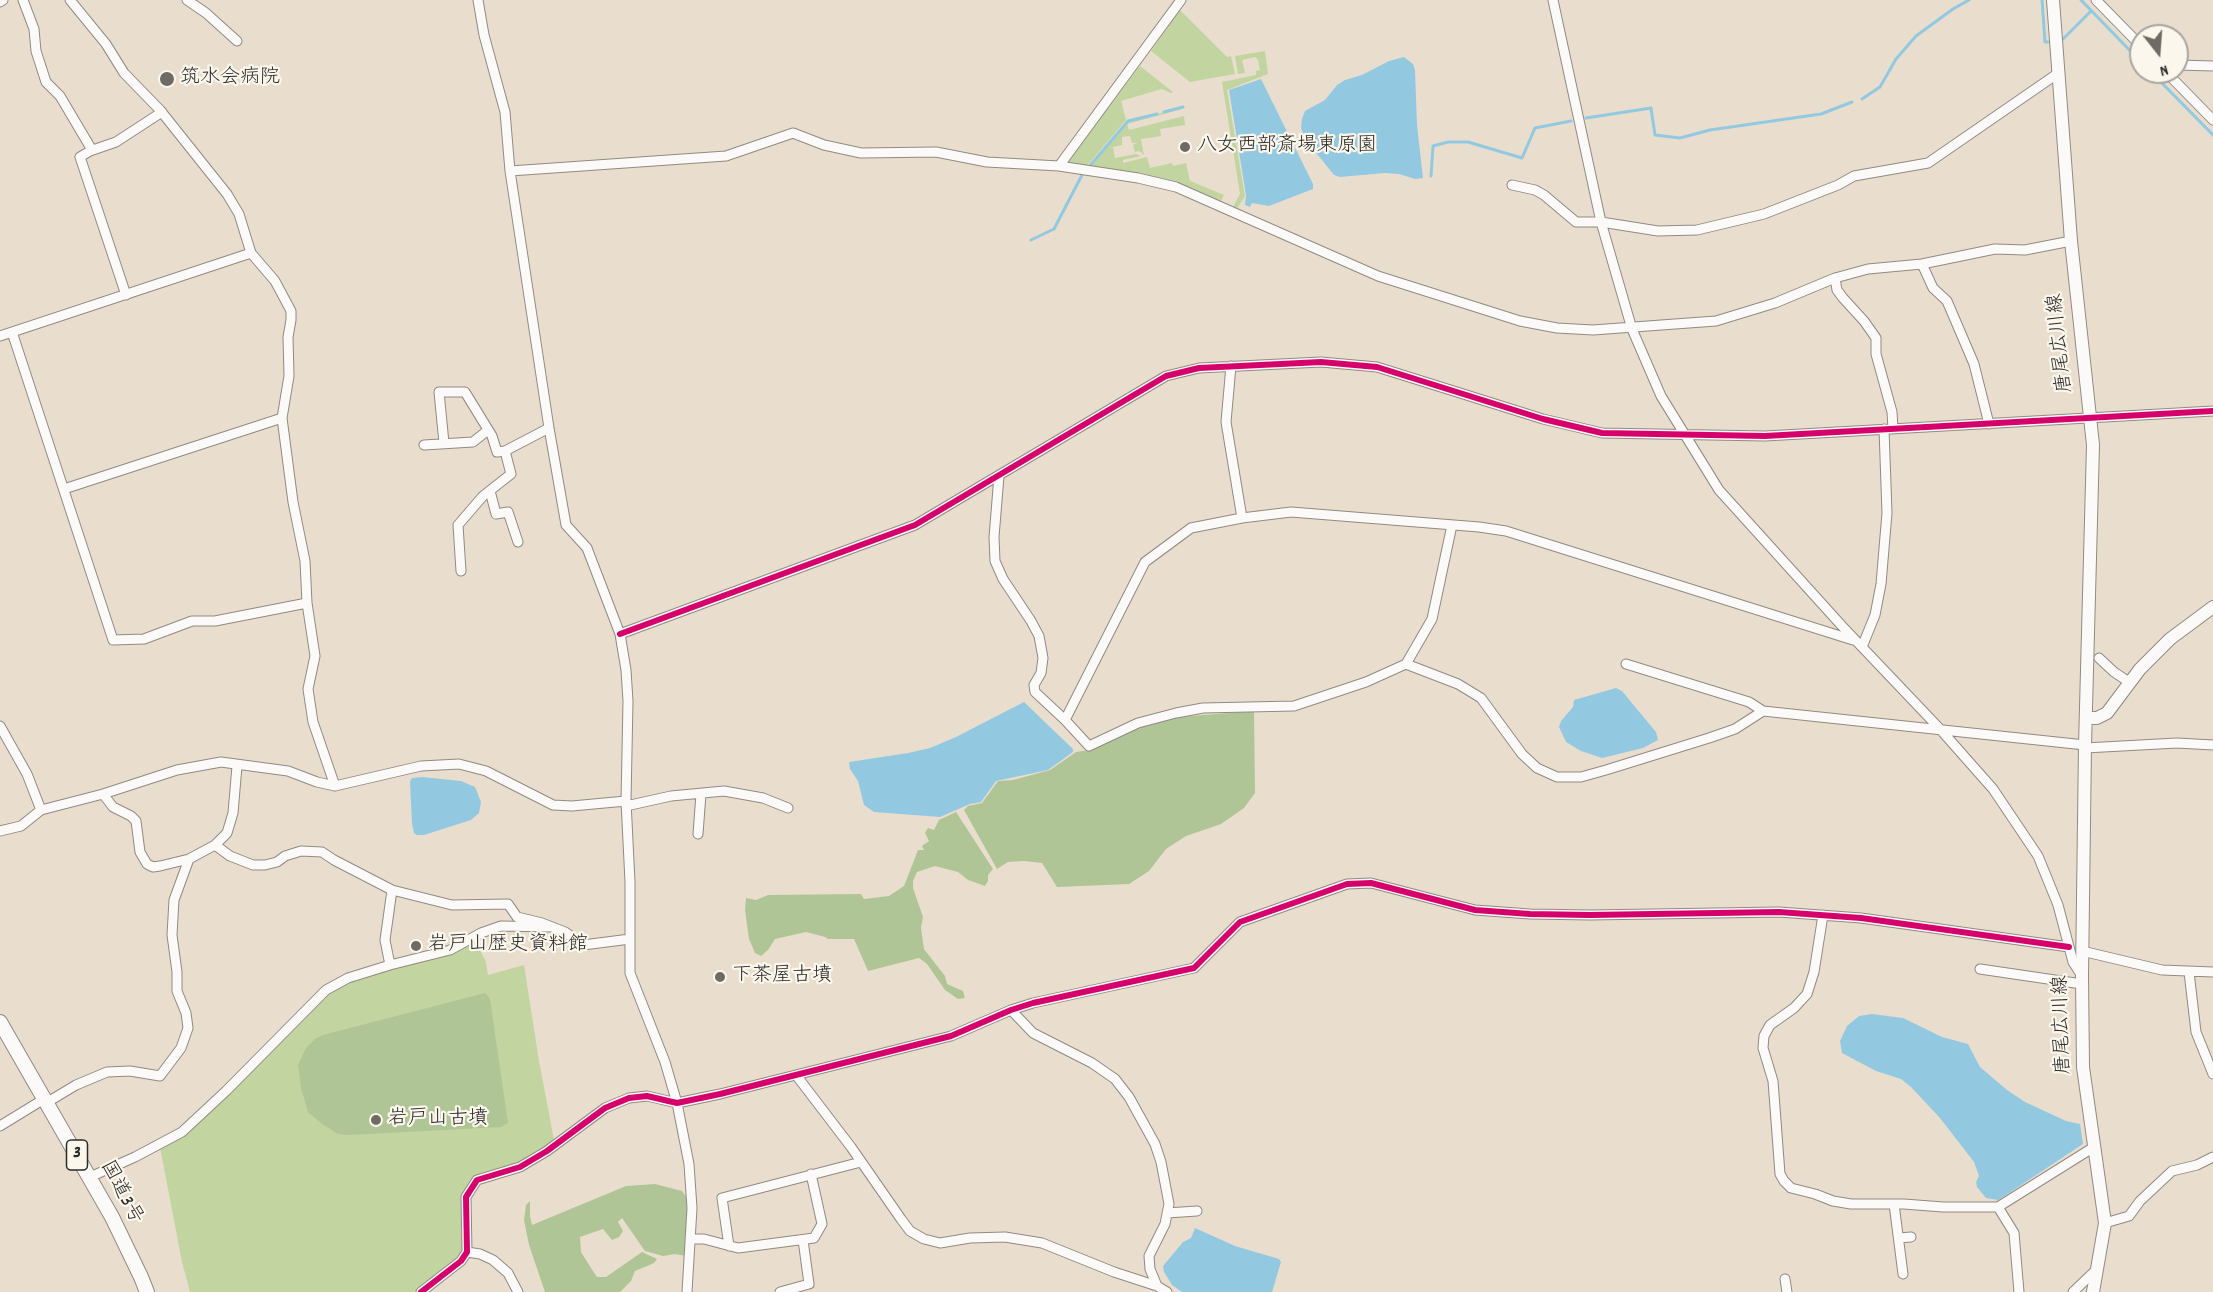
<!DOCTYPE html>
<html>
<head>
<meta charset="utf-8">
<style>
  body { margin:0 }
  #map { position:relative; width:2213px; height:1292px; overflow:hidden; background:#e9dece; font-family:Dekko,sans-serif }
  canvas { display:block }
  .north { position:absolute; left:2129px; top:24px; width:60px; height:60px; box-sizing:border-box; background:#fbf7ec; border:2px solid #a8a59f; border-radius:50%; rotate:163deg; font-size:16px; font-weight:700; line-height:24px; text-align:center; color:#2b2b2b }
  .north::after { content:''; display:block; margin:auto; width:21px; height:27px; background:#6e6a64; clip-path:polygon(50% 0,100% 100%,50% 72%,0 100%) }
</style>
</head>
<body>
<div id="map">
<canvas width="2213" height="1292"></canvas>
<div class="north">N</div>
</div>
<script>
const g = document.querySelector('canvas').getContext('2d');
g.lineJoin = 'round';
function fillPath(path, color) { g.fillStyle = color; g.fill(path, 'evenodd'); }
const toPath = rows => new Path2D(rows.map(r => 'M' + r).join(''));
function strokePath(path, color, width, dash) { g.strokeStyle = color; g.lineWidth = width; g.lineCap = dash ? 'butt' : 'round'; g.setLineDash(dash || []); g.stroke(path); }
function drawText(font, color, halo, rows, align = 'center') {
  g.font = font + ' Dekko,"Klee One",sans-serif'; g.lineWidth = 4.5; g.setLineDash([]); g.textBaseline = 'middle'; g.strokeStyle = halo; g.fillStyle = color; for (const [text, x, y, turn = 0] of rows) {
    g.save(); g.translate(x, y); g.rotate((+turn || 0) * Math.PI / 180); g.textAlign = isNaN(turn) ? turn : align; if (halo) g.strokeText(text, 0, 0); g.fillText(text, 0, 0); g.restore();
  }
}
const green = toPath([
  [1180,10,1227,57,1231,56,1235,74,1190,82,1151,51],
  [1265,51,1268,74,1227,90,1245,196,1236,210,1232,209,1240,194,1222,82,1256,75,1256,71,1260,70,1258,60,1255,57,1242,60,1245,73,1238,74,1235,56],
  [1140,66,1173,92,1171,93,1162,89,1121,101,1126,120,1086,167,1070,165,1068,161],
  [1182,107,1182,109,1127,124,1129,130,1184,116,1185,125,1160,129,1161,136,1141,139,1144,155,1139,151,1135,152,1133,145,1137,143,1132,143,1130,136,1122,137,1122,145,1113,147,1115,158,1136,154,1141,156,1123,160,1123,163,1147,157,1150,168,1172,163,1173,166,1186,163,1190,181,1224,195,1220,203,1089,167,1126,123],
  [471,942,479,948,486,962,488,975,524,965,539,1061,554,1140,526,1160,478,1174,471,1179,462,1195,463,1250,459,1258,416,1292,190,1292,182,1262,160,1147,180,1137,196,1126,330,991,351,980]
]);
const forest = toPath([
  [1254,711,1255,793,1244,808,1221,824,1186,836,1166,849,1149,871,1129,884,1057,887,1042,863,1024,861,1008,862,997,869,964,810,968,806,982,803,998,781,1013,780,1050,770,1076,752,1090,750,1123,736,1139,726,1178,717],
  [956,812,993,869,988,875,988,881,985,886,968,880,958,872,935,866,917,872,913,881,913,888,923,917,921,928,924,949,945,976,947,984,963,991,965,998,958,999,945,990,927,964,919,958,868,971,854,939,828,939,825,937,806,932,775,939,768,950,761,956,755,953,749,939,745,910,746,898,756,900,768,895,861,894,864,899,889,896,904,886,918,850,924,850,922,846,929,841,925,833,928,828,934,830,939,820],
  [485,993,490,999,508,1123,501,1127,349,1135,338,1134,322,1124,308,1112,301,1088,298,1065,306,1048,315,1039,323,1035],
  [655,1184,682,1191,687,1198,686,1256,675,1254,663,1256,645,1251,622,1218,618,1222,623,1231,619,1237,612,1240,603,1229,580,1237,581,1252,591,1268,597,1277,606,1277,642,1252,657,1259,654,1263,635,1271,631,1281,620,1292,545,1292,529,1245,524,1220,526,1205,530,1201,530,1216,532,1225,626,1186]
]);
const water = toPath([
  [1404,57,1413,64,1415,70,1417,125,1423,178,1415,179,1399,174,1385,173,1340,177,1334,175,1306,140,1301,128,1302,119,1305,111,1325,100,1337,85,1345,80,1362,75,1389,61],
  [1261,79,1313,184,1313,189,1269,206,1252,203,1250,207,1245,205,1246,195,1229,90],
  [1616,688,1622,691,1656,732,1658,740,1643,748,1602,758,1581,751,1566,742,1559,727,1561,721,1573,707,1574,700],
  [1024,702,1073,749,1073,752,1048,770,996,781,981,802,970,804,940,817,874,812,864,805,858,781,850,769,849,762,908,753,930,748,956,737],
  [422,777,461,781,475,787,481,802,479,813,471,820,424,835,417,835,414,833,412,824,410,781,412,778],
  [1872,1014,1903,1018,1942,1037,1968,1044,1980,1067,2007,1090,2025,1102,2066,1121,2080,1124,2083,1144,2006,1195,1998,1200,1986,1198,1977,1187,1976,1182,1979,1176,1974,1162,1940,1118,1911,1087,1901,1079,1876,1071,1842,1053,1840,1041,1847,1026,1859,1016],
  [1195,1228,1235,1246,1279,1259,1281,1262,1272,1292,1182,1292,1172,1285,1164,1272,1163,1266,1183,1242,1191,1238]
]);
const stream = toPath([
  [2042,0,2045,42,2048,42],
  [2081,0,2141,62],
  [2063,39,2091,11],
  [2151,72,2213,135],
  [1862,99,1880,87,1896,59,1916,36,1953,9,1969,0],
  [1164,112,1183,107],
  [1586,118,1651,108,1655,135,1680,138,1710,130,1821,114,1852,102],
  [1431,176,1433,146,1448,142,1468,142,1522,158,1535,128,1571,121],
  [1031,240,1054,229,1082,175,1128,121,1157,114]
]);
const minor = toPath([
  [23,0,34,29,36,51,46,82,60,96,92,150],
  [70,0,106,44,124,73,160,110,227,194,239,214,251,253,275,281,291,311,291,320,288,337,289,376,282,418,293,502,305,561,307,603,315,656,308,689,313,722,335,786],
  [187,0,206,13,237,41],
  [478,0,484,35,505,112,510,171,549,428,566,525,587,548,620,634,626,670,628,701,626,801,630,882,630,973,665,1062,677,1103,689,1164,692,1208,687,1292],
  [1553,0,1601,222,1632,329,1661,396,1719,490,1842,626,1940,729,1993,789,2038,856,2058,905,2073,962,2082,976],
  [2096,0,2141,46],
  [0,2,3,0],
  [2177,65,2213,66],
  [2166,72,2213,120],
  [1059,166,1181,0],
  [510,171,726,156,793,133,824,145,861,153,936,152,987,162,1059,166,1138,178,1176,187,1378,276,1520,321,1557,328,1593,330,1716,321,1775,303,1835,278,1868,269,1922,264,1995,249,2025,250,2071,241],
  [1512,185,1535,190,1544,195,1576,222,1601,222,1658,231,1697,230,1764,214,1838,185,1854,176,1928,163,2057,74],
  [1922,264,1933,288,1947,301,1974,364,1989,424],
  [1835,278,1837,290,1843,298,1864,321,1876,338,1876,354,1892,412,1893,429],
  [126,295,80,157,90,151,116,142,162,112],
  [12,332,113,640,144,639,192,621,215,621,307,603],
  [0,336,251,253],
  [1231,366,1226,422,1242,518],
  [444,443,439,392,465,392,492,436,497,452,505,451],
  [424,445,473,442,488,430],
  [999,476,994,537,995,561,1003,579,1031,621,1039,636,1043,658,1041,673,1034,685,1035,692,1065,720,1089,746,1138,723,1176,713,1203,708,1294,706,1366,682,1406,664,1432,619,1452,525],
  [64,489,282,418],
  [490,491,496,514,508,512,518,542],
  [461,571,458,525,483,496,511,474,505,451,549,428],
  [620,634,915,525,1166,376,1199,368,1321,362,1377,367,1543,419,1602,433,1765,436,2213,411],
  [1862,647,1875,615,1881,584,1887,513,1884,429],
  [2099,658,2114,672,2129,682],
  [1406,664,1458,684,1481,698,1522,754,1537,768,1557,777,1581,777,1606,770,1709,738,1735,729,1763,711,2085,745],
  [1626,664,1749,702,1763,711],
  [1065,720,1145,562,1191,528,1242,518,1291,512,1479,527,1506,531,1853,640],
  [0,726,27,774,41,810],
  [2085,748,2177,743,2213,745],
  [103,794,113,807,131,816,136,821,140,852,147,864,153,867,160,866,189,859,215,845,227,833,233,813,237,766],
  [626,806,671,796,724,791,763,798,788,808],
  [0,831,21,826,41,810,103,794,177,770,221,762,288,771,317,782,335,786,421,766,459,764,486,771,553,805,572,806,626,801],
  [698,834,701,794],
  [215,845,230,856,253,865,265,865,277,862,285,856,301,851,322,852,334,860,392,890,452,905,508,904,517,917,542,923,565,932,583,945,630,939],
  [1823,915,1814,972,1807,994,1794,1008,1770,1025,1764,1036,1763,1048,1773,1081,1780,1174,1784,1181,1791,1188,1815,1194,1833,1201,1851,1204,1904,1204,1943,1207,1998,1207,2094,1147],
  [2082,951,2162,970,2213,972],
  [390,965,385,940,392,890],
  [1980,969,2082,984],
  [2189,972,2196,1032,2213,1074],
  [1011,1010,1033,1033,1092,1063,1115,1079,1129,1097,1155,1144,1161,1162,1169,1204,1165,1224,1149,1256,1150,1269,1157,1286],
  [796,1075,851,1147,901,1219,910,1231,924,1239,940,1243,970,1238,1005,1237,1042,1243,1114,1272,1157,1286,1167,1292],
  [46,1103,76,1085,107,1072,130,1071,160,1076,181,1048,188,1028,186,1013,177,991,177,972,172,935,174,900,189,859],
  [0,1126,44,1099],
  [90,1177,135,1157,182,1132,226,1091,326,990,348,978,390,965,450,950,481,933,501,926,551,927],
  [1894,1204,1903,1274],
  [1998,1207,2014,1233,2019,1292],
  [1167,1213,1197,1211],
  [2105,1223,2129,1216,2140,1201,2172,1171,2197,1165,2213,1157],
  [1899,1238,1911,1237],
  [690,1239,704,1239,738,1248,814,1238,822,1224,811,1174],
  [729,1246,722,1198,861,1162],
  [467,1252,480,1254,493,1260,508,1273,518,1292],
  [1785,1279,1787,1292],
  [421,1292,461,1261,467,1252,466,1197,477,1180,520,1167,547,1151,605,1108,629,1098,647,1096,677,1103,720,1094,951,1036,1011,1010,1033,1003,1194,968,1240,922,1347,884,1371,883,1475,910,1530,914,1590,915,1779,912,1861,918,2069,947],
  [780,1292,809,1284,803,1240],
  [2073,1292,2095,1271]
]);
const major = toPath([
  [2053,0,2071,241,2093,445,2085,745,2082,976,2083,1067,2105,1223,2093,1292],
  [2086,718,2097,718,2107,713,2140,669,2170,639,2213,607]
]);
const highway = toPath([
  [0,1022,112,1217,141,1277,147,1292]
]);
const cycleway = toPath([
  [620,634,915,525,1166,376,1199,368,1321,362,1377,367,1543,419,1602,433,1765,436,2213,411],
  [421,1292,461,1261,467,1252,466,1197,477,1180,520,1167,547,1151,605,1108,629,1098,647,1096,677,1103,720,1094,951,1036,1011,1010,1033,1003,1194,968,1240,922,1347,884,1371,883,1475,910,1530,914,1590,915,1779,912,1861,918,2069,947]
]);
const markers = [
  [167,79,8,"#6e6a64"],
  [1185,147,6,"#6e6a64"],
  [416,946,6,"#6e6a64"],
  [720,977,6,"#6e6a64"],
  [376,1120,6,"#6e6a64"]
];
const shields = [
  [77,1155,21]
];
const shieldNames = [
  ["3",77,1155]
];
const poiNames = [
  ["筑水会病院",180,79],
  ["八女西部斎場東原園",1197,147],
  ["岩戸山歴史資料館",428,946],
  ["下茶屋古墳",732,977],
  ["岩戸山古墳",388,1120]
];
const streetNames = [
  ["唐尾広川線",2062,343,-96],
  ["唐尾広川線",2064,1025,-92],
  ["国道3号",120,1193,62]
];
fillPath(green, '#c2d49f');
fillPath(forest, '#b0c596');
fillPath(water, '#92c9e1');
strokePath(stream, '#92c9e1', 3);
strokePath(minor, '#908a82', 11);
strokePath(major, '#908a82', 14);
strokePath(highway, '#908a82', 16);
strokePath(minor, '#fcfaf8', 9);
strokePath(major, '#fcfaf8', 12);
strokePath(highway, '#fcfaf8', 14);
strokePath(cycleway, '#d6006c', 6);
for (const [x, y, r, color] of markers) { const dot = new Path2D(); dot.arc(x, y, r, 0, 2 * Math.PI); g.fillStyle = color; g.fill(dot); strokePath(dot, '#fbf7ec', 2); }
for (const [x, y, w] of shields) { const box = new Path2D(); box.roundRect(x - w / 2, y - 15, w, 30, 4.5); g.fillStyle = '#fbf7ec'; g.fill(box); strokePath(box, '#2b2b2b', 1.5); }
drawText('bold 18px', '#2b2b2b', null, shieldNames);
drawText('20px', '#2b2b2b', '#fbf7ec', poiNames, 'left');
drawText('20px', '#2b2b2b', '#fbf7ec', streetNames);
</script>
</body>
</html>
